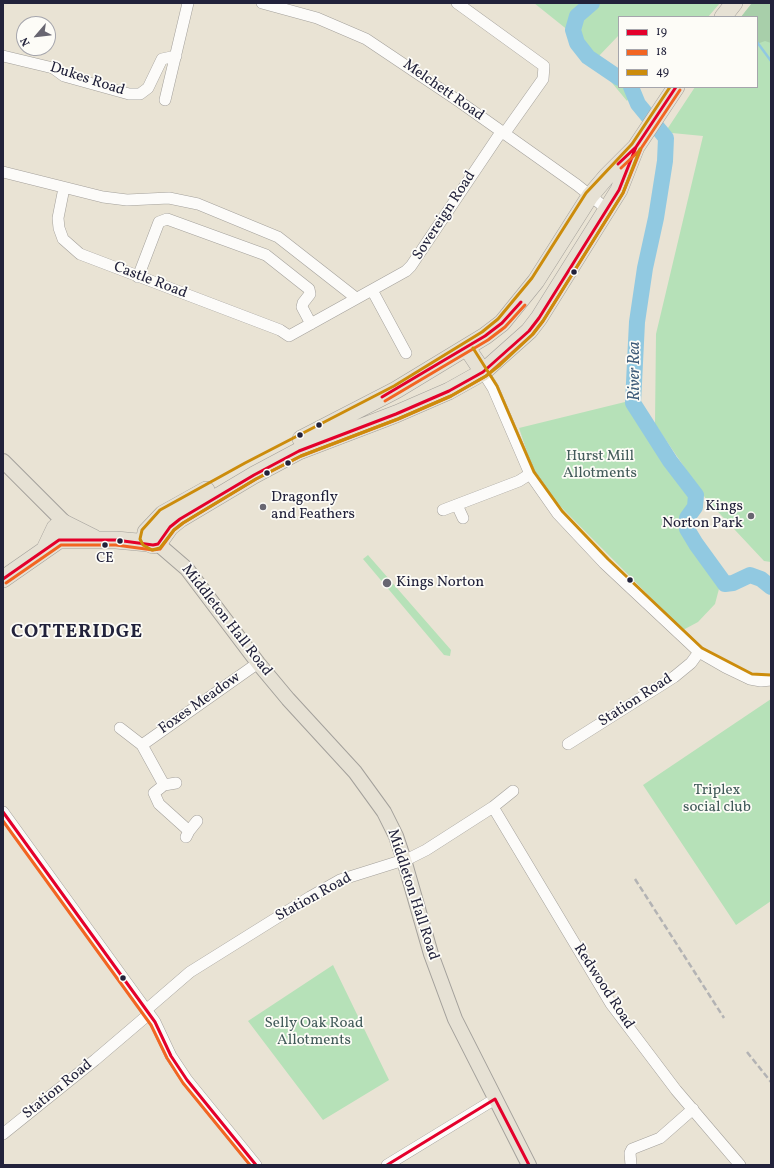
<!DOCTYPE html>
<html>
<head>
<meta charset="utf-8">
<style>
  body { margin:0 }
  #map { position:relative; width:774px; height:1168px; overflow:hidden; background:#e9e3d4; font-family:Vollkorn,serif }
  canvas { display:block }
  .frame { position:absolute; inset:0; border:4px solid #22223b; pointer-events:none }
  .legend { position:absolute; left:618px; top:16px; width:140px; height:72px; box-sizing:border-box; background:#fdfcf7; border:1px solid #a5a5ac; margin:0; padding:5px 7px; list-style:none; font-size:12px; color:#22223b }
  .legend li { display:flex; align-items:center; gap:8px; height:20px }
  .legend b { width:20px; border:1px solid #a5a5ac }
  .north { position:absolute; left:16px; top:16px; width:40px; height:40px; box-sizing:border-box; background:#fdfcf7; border:1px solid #a5a5ac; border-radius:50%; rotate:242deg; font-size:11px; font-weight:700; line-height:16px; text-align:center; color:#22223b }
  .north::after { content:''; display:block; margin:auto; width:14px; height:18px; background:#686671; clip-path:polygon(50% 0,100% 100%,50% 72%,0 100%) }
</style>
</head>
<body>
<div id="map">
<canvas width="774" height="1168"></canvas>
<div class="frame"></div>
<ul class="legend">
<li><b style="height:5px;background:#e4002b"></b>19</li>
<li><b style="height:5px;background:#f26522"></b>18</li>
<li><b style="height:5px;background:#cc8c0c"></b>49</li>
</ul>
<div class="north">N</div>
</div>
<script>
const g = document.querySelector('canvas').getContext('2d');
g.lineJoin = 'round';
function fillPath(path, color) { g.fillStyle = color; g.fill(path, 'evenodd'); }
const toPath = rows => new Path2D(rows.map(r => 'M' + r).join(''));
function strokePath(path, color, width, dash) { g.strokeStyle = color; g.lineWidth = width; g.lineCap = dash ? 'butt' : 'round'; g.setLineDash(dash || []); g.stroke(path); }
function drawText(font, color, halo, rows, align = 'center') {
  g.font = font + ' Vollkorn,serif'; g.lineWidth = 3.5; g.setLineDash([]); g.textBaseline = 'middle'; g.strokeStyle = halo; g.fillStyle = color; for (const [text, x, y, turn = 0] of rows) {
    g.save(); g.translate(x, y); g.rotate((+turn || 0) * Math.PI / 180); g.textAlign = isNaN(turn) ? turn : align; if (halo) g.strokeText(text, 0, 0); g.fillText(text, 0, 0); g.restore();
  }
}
const green = toPath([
  [534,3,720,3,708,17,619,17,619,35,597,58,619,71,619,87,637,87,627,101,569,31],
  [752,3,771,3,771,562,764,561,706,499,655,424,656,334,703,136,672,133,666,131,695,87,757,87,757,17,741,17],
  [629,401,642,427,691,499,684,516,683,528,693,547,717,574,720,585,715,604,698,622,683,630,560,506,534,473,519,428],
  [368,555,451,650,450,656,444,655,363,559],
  [771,699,771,901,736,925,643,785],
  [333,965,389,1080,323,1120,248,1021]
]);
const forest = toPath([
  [752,3,771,3,771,43,765,41,757,44,757,17,741,17]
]);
const stream = toPath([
  [757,42,771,61]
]);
const river = toPath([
  [592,3,577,16,573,30,577,43,588,57,619,78],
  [631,87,638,104,666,138,665,161,656,218,645,268,637,322,633,403,670,461,696,495,695,507,687,518,687,529,696,544,725,584,733,583,750,575,761,579,771,587]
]);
const minor = toPath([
  [262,3,317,18,366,39,460,102,577,185,607,209],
  [457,3,544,66,543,79,504,134],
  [3,56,53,68,64,76,129,94,140,94,148,88,162,59,176,56],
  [165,100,188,3],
  [3,172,103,197,127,200,169,198,198,204,278,237,356,298],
  [64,188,58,218,59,228,63,239,80,254,280,330,289,336,406,271,411,266,501,132],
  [138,277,159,222,167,219,266,255,309,289,310,294,303,303,302,307,311,324],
  [372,290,406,353],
  [483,372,493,388,530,474,558,514,604,563,699,652,725,667,750,679,761,681,771,680],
  [457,505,463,518],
  [443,510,519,481,530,474],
  [120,728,142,745],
  [568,744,674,677,691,663,699,652],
  [164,785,176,783],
  [493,807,611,1004,676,1090,740,1165],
  [3,812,155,1022,171,1056,187,1080,256,1165],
  [189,831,197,821],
  [186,837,189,831,159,804,154,793,164,785,142,745,258,663],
  [146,1010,190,972,310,897,340,880,410,858,426,850,493,807,513,791],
  [3,1134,95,1060,149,1014],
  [387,1165,495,1099],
  [631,1165,630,1153,632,1149,660,1138,693,1109]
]);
const major = toPath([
  [3,461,65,523],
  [158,544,187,569,258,663,288,699,355,772,384,812,396,836,404,860,431,954,455,1019,529,1165]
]);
const highway = toPath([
  [723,17,734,3],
  [467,348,483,372],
  [301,439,396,390,485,336,502,323,536,281,590,196,607,176,636,147,676,87],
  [148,543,145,538,146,532,163,514,206,490],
  [45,549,55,528,62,522,94,538],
  [3,579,59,540,116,540,148,543,153,545,158,544,170,527,180,519,254,475,299,451,396,414,449,391,483,372,529,331,539,318,619,190,636,147]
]);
const rail = toPath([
  [635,879,724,1018],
  [747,1052,771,1082]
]);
const bus1 = toPath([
  [618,164,636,147,676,87],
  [382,397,485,336,502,323,521,302],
  [3,579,59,540,116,540,153,545,158,544,170,527,180,519,254,475,299,451,396,414,449,391,483,372,529,331,539,318,619,190,636,147],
  [3,812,155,1022,171,1056,187,1080,256,1165],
  [387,1165,495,1099,529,1165]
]);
const bus2 = toPath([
  [621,168,640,150,680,90],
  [385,401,488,340,505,327,525,305],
  [6,583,61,545,116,545,153,550,160,549,174,530,183,523,256,479,301,456,398,419,451,396,486,376,532,335,543,321,623,193,641,149],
  [3,821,151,1025,167,1058,183,1083,250,1165]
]);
const bus3 = toPath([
  [640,149,623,193,543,321,533,334,500,365,486,376,451,396,398,419,301,456,256,479,183,523,174,530,160,548,152,550,143,545,140,539,142,530,160,510,245,463,394,386,482,332,498,319,532,278,586,193,632,144,670,87],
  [473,348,497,386,534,472,562,511,608,559,702,648,752,674,771,675]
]);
const markers = [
  [574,272,3.5,"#22223b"],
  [319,425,3.5,"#22223b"],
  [300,435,3.5,"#22223b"],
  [288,463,3.5,"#22223b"],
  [267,473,3.5,"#22223b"],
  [263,507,4,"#686671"],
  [751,516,4,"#686671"],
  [120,541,3.5,"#22223b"],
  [105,545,3.5,"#22223b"],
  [630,580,3.5,"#22223b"],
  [387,583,5,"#686671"],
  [123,978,3.5,"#22223b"]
];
const busNames = [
  ["CE",105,559]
];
const streetNames = [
  ["Dukes Road",87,80,18],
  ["Melchett Road",443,91,35],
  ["Sovereign Road",445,216,-57],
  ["Castle Road",150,281,21],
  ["Middleton Hall Road",226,621,52],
  ["Station Road",636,701,-33],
  ["Foxes Meadow",200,704,-35],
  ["Middleton Hall Road",412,895,72],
  ["Station Road",314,898,-29],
  ["Redwood Road",603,987,57],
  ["Station Road",58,1090,-39]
];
const parkNames = [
  ["Hurst Mill",600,457],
  ["Allotments",600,474],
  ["Triplex",717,791],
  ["social club",717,808],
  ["Selly Oak Road",314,1024],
  ["Allotments",314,1041]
];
const poiNames = [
  ["Dragonfly",271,498],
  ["and Feathers",271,515],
  ["Kings",743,507,"right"],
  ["Norton Park",743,524,"right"],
  ["Kings Norton",396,583]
];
const waterNames = [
  ["River Rea",636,371,-90]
];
const districtNames = [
  ["COTTERIDGE",77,634]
];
fillPath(green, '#b6e1b8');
fillPath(forest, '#a8cfaa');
strokePath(stream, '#91c9e1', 2.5);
strokePath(river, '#91c9e1', 16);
strokePath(minor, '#a3a09b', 12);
strokePath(major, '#a3a09b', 16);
strokePath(highway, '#a3a09b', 18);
strokePath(minor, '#fcfbf9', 11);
strokePath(major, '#e6e1d4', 14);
strokePath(highway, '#e6e1d4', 17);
strokePath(rail, '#b3b3b4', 2.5, [6, 3]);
strokePath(bus1, '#e4002b', 3);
strokePath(bus2, '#f26522', 3);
strokePath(bus3, '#cc8c0c', 3);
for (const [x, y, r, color] of markers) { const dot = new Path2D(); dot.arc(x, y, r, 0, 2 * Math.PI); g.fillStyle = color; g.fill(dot); strokePath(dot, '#fdfcf7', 1.5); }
drawText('14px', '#22223b', '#fdfcf7', busNames);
drawText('15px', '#22223b', '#fdfcf7', streetNames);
drawText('15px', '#425b5a', '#fdfcf7', parkNames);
drawText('15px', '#22223b', '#fdfcf7', poiNames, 'left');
drawText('italic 16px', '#3c5977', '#fdfcf7', waterNames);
g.letterSpacing = '1px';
drawText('bold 19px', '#22223b', '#fdfcf7', districtNames);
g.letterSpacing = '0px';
</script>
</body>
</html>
